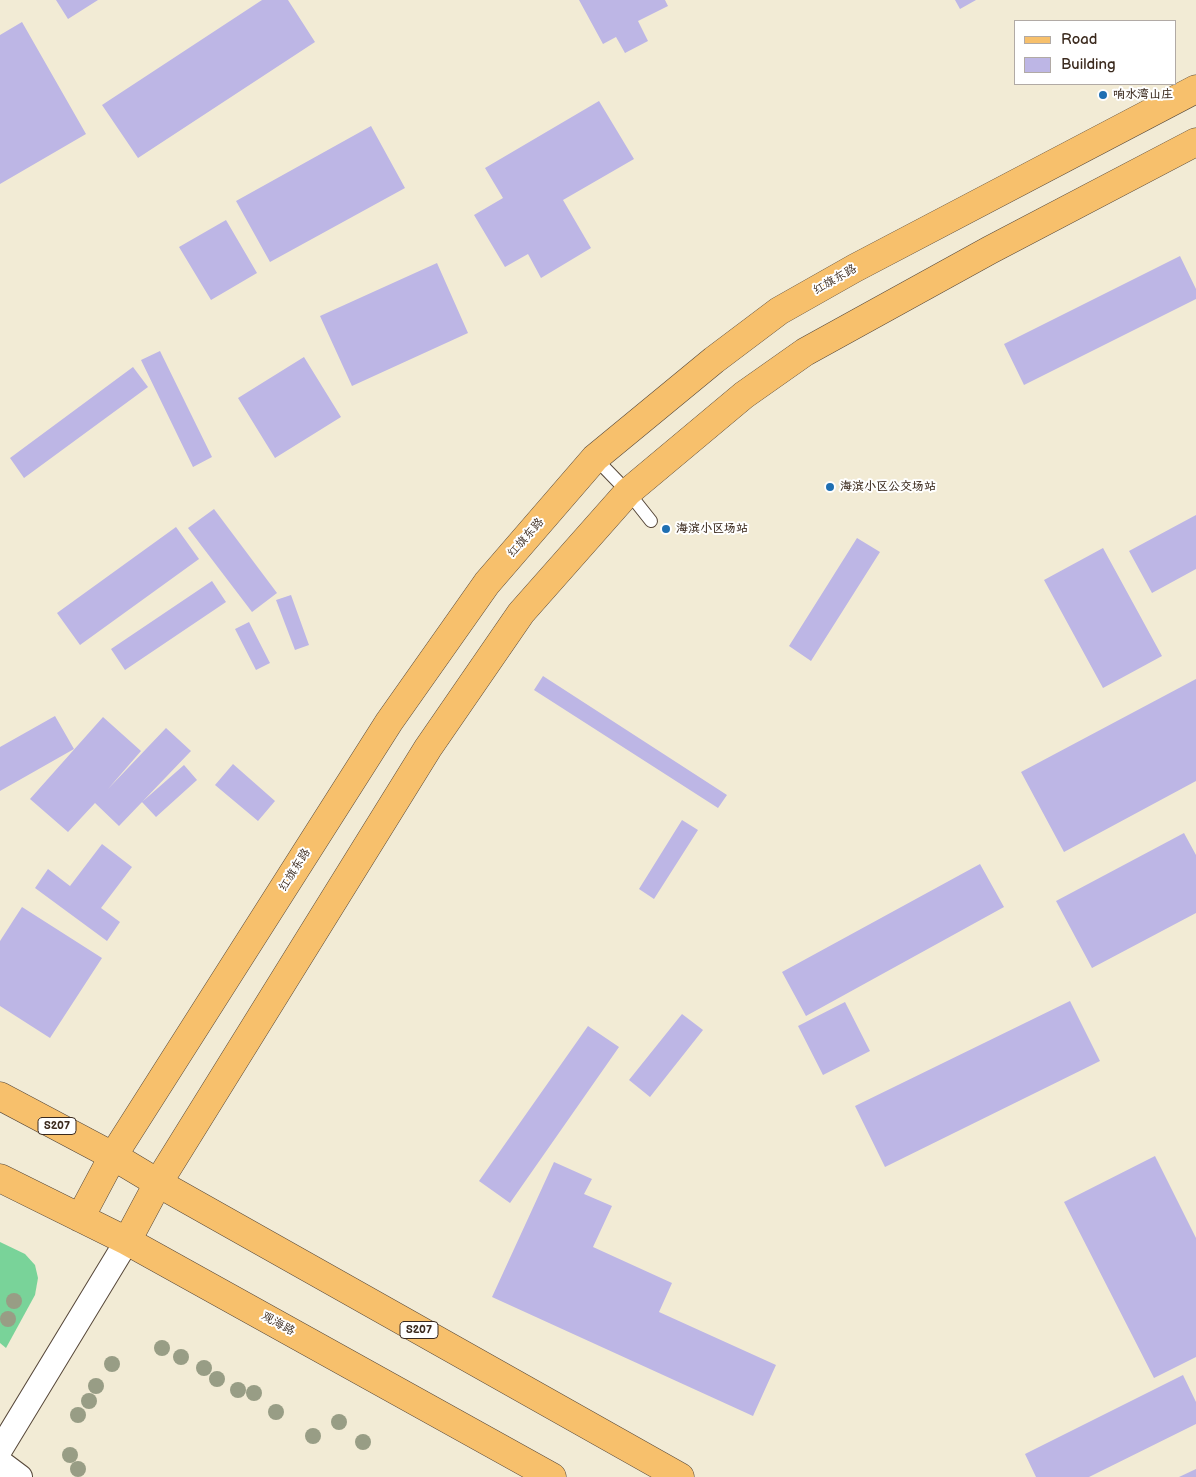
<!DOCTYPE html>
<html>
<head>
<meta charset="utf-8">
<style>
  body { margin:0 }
  #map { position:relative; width:1196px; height:1477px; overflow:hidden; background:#f2ebd5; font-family:"Balsamiq Sans",sans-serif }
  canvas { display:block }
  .legend { position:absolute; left:1014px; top:20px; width:162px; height:65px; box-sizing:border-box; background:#fff; border:1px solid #b1aaa5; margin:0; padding:6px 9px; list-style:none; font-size:15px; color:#3b2a1e }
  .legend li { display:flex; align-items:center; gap:10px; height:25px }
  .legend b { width:25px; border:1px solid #b1aaa5 }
</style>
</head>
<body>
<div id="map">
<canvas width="1196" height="1477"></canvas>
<ul class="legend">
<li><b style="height:6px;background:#f7c06c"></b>Road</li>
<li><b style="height:14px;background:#bdb6e5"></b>Building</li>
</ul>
</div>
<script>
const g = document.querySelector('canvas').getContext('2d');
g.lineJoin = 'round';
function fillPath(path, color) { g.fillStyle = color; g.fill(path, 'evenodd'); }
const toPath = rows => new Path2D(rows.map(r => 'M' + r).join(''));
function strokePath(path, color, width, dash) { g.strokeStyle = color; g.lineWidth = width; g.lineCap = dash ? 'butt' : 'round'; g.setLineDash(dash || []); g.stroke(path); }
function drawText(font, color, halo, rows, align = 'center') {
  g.font = font + ' "Balsamiq Sans","LXGW WenKai TC",sans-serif'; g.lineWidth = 4; g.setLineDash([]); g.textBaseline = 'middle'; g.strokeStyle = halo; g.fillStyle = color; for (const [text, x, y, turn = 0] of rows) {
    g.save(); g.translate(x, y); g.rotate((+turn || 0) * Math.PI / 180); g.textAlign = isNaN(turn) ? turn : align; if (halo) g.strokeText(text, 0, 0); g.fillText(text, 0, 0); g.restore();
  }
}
const green = toPath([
  [0,1242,25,1254,35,1265,38,1278,35,1295,6,1348,0,1343]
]);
const building = toPath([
  [56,0,98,0,68,19],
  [262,0,288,0,315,42,138,158,102,105],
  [579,0,665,0,668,6,638,21,648,41,625,53,616,37,603,44],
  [955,0,976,0,960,9],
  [22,22,86,134,0,184,0,35],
  [599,101,634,159,563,200,591,248,541,278,528,254,505,267,474,215,503,198,485,168],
  [371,126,405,188,270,262,236,201],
  [226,220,257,273,211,300,179,247],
  [1180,256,1196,289,1196,299,1024,385,1004,344],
  [437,263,468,333,352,386,320,316],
  [160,351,212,457,193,467,141,360],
  [304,357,341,417,275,458,238,398],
  [133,367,148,387,24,478,10,458],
  [214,509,277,593,252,612,188,528],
  [1196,515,1196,569,1152,593,1129,551],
  [176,527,199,559,80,645,57,613],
  [857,538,880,552,811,661,789,646],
  [1103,548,1162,656,1103,688,1044,580],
  [212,581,226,602,125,670,111,649],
  [291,595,309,645,295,650,276,600],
  [249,622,270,663,256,670,235,629],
  [543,676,727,795,718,808,534,690],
  [1196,679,1196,781,1064,852,1021,772],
  [55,716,74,749,0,791,0,747],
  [103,717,141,751,108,789,166,728,191,751,119,826,95,803,68,832,30,799],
  [233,764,275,801,258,821,215,785],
  [184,765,197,780,156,817,142,802],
  [682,820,698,830,654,899,639,889],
  [1184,833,1196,855,1196,913,1092,968,1056,901],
  [102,844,132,867,101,908,120,922,107,941,35,888,48,869,70,886],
  [980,864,1004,907,806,1016,782,972],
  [22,907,102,958,50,1038,0,1006,0,941],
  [1070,1001,1100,1061,885,1167,855,1106],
  [845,1002,870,1051,823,1075,798,1026],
  [682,1014,703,1030,650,1097,629,1080],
  [588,1026,619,1047,510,1203,479,1181],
  [1155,1156,1196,1238,1196,1357,1154,1378,1064,1202],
  [554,1162,592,1179,584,1194,612,1206,593,1247,672,1283,659,1312,776,1365,753,1416,492,1297],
  [1183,1375,1196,1402,1196,1424,1089,1477,1036,1477,1025,1454],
  [1196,1469,1196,1477,1179,1477]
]);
const service = toPath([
  [595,458,628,492,651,521]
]);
const minor = toPath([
  [0,1450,127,1241],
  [0,1462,20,1477]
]);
const primary = toPath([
  [0,1096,113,1156,158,1183,680,1477],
  [0,1178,127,1241,552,1477],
  [80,1218,113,1156,389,722,487,583,595,458,714,360,779,311,855,268,1196,89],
  [127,1241,158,1183,428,748,521,613,628,492,744,395,805,352,990,250,1196,142]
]);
const trees = [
  [14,1301],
  [8,1319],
  [162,1348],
  [181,1357],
  [112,1364],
  [204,1368],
  [217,1379],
  [96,1386],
  [238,1390],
  [254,1393],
  [89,1401],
  [276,1412],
  [78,1415],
  [339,1422],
  [313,1436],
  [363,1442],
  [70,1455],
  [78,1469]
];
const markers = [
  [1103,95,5,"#1f6fb2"],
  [830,487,5,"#1f6fb2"],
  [666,529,5,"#1f6fb2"]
];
const shields = [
  [57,1126,38],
  [419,1330,38]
];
const shieldNames = [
  ["S207",57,1126],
  ["S207",419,1330]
];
const poiNames = [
  ["响水湾山庄",1113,95],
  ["海滨小区公交场站",840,487],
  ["海滨小区场站",676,529]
];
const streetNames = [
  ["红旗东路",835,280,-30],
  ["红旗东路",526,538,-49],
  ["红旗东路",295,870,-58],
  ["观海路",278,1324,29]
];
fillPath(green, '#79d399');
fillPath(building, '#bdb6e5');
strokePath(service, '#564739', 14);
strokePath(minor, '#564739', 26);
strokePath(primary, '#564739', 29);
strokePath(service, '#fff', 12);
strokePath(minor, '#fff', 24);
strokePath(primary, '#f7c06c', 28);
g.fillStyle = '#989d85';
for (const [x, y] of trees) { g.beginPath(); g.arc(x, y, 8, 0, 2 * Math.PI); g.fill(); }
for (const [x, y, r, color] of markers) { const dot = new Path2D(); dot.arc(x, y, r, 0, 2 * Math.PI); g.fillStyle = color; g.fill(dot); strokePath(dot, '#fff', 2); }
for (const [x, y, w] of shields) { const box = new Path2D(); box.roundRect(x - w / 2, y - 8.5, w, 17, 4); g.fillStyle = '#fff'; g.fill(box); strokePath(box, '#3b2a1e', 1); }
drawText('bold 11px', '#3b2a1e', null, shieldNames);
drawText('bold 12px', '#3b2a1e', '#fff', poiNames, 'left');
drawText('12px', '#3b2a1e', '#fff', streetNames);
</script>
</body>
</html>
